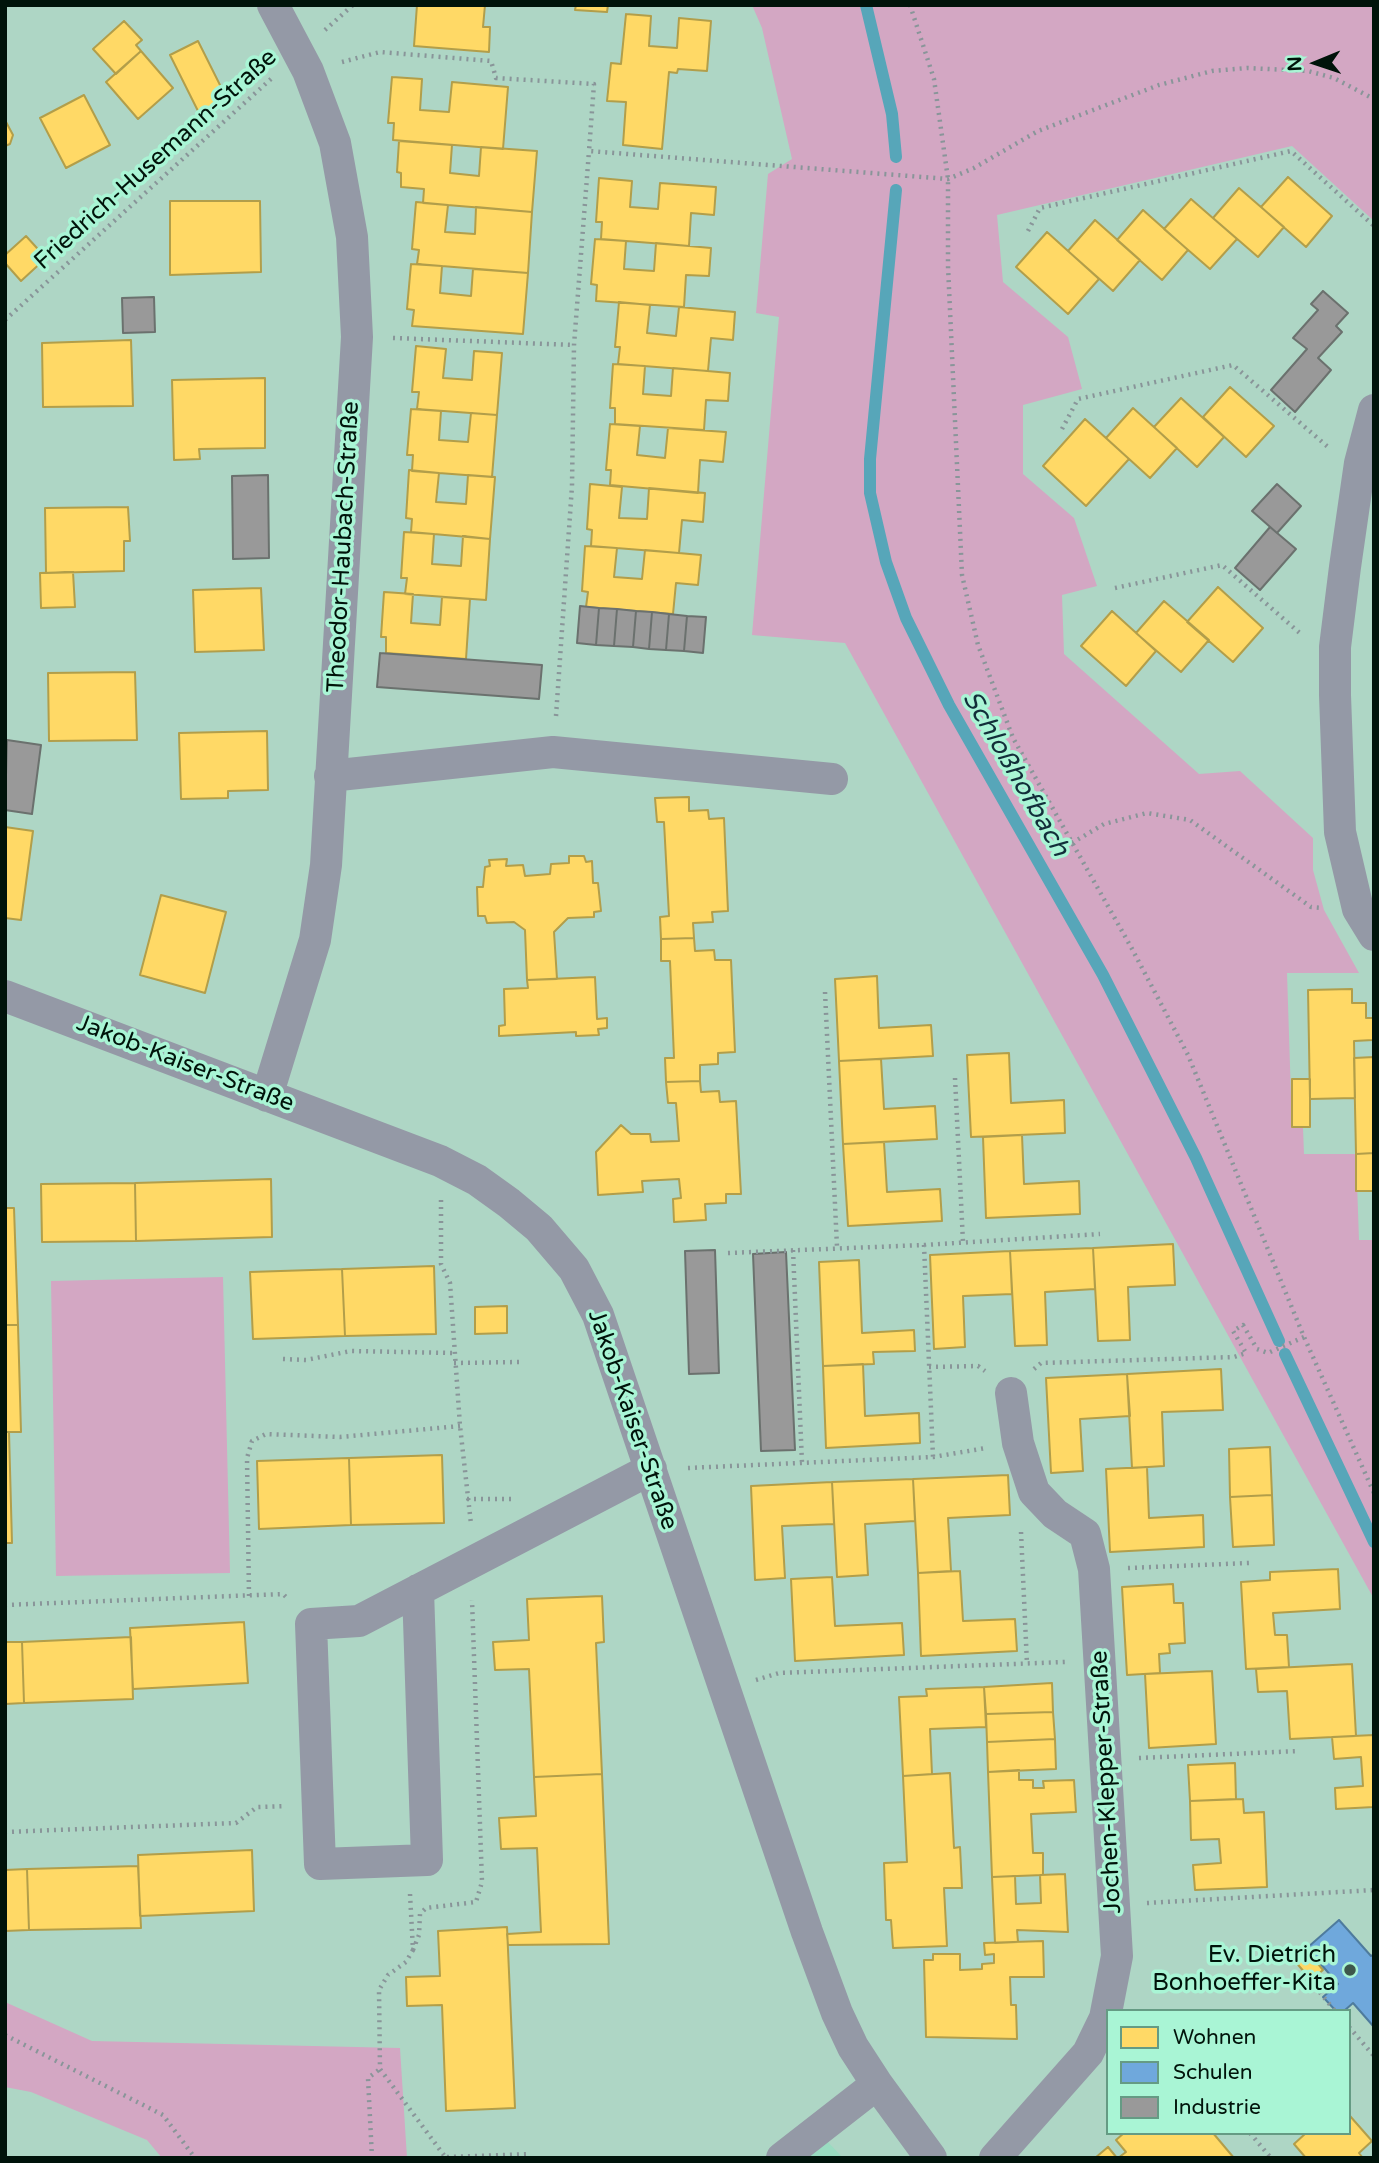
<!DOCTYPE html>
<html>
<head>
<meta charset="utf-8">
<style>
  body { margin:0 }
  #map { position:relative; width:1379px; height:2163px; overflow:hidden; background:#aed6c5; font-family:"Varela Round",sans-serif }
  canvas { display:block }
  .frame { position:absolute; inset:0; border:7px solid #00130a; pointer-events:none }
  .legend { position:absolute; left:1106px; top:2009px; width:245px; height:126px; box-sizing:border-box; background:#a9f5d5; border:2px solid #659b84; margin:0; padding:9px 12px; list-style:none; font-size:21px; color:#00130a }
  .legend li { display:flex; align-items:center; gap:14px; height:35px }
  .legend b { width:35px; border:2px solid #659b84 }
  .north { position:absolute; left:1281px; top:28px; width:70px; height:70px; -webkit-text-stroke:5px #a9f5d5; paint-order:stroke; rotate:268deg; font-size:19px; font-weight:700; line-height:28px; text-align:center; color:#00130a }
  .north::after { content:''; display:block; margin:auto; width:24px; height:32px; background:#00130a; clip-path:polygon(50% 0,100% 100%,50% 72%,0 100%) }
</style>
</head>
<body>
<div id="map">
<canvas width="1379" height="2163"></canvas>
<div class="frame"></div>
<ul class="legend">
<li><b style="height:19px;background:#ffd966"></b>Wohnen</li>
<li><b style="height:19px;background:#6fa8dc"></b>Schulen</li>
<li><b style="height:19px;background:#999"></b>Industrie</li>
</ul>
<div class="north">N</div>
</div>
<script>
const g = document.querySelector('canvas').getContext('2d');
g.lineJoin = 'round';
function fillPath(path, color) { g.fillStyle = color; g.fill(path, 'evenodd'); }
const toPath = rows => new Path2D(rows.map(r => 'M' + r).join(''));
function strokePath(path, color, width, dash) { g.strokeStyle = color; g.lineWidth = width; g.lineCap = dash ? 'butt' : 'round'; g.setLineDash(dash || []); g.stroke(path); }
function drawText(font, color, halo, rows, align = 'center') {
  g.font = font + ' "Varela Round",sans-serif'; g.lineWidth = 7; g.setLineDash([]); g.textBaseline = 'middle'; g.strokeStyle = halo; g.fillStyle = color; for (const [text, x, y, turn = 0] of rows) {
    g.save(); g.translate(x, y); g.rotate((+turn || 0) * Math.PI / 180); g.textAlign = isNaN(turn) ? turn : align; if (halo) g.strokeText(text, 0, 0); g.fillText(text, 0, 0); g.restore();
  }
}
const built = toPath([
  [827,2141,843,2158,807,2158]
]);
const green = toPath([
  [752,5,1374,5,1374,221,1292,146,997,215,1003,282,1068,337,1082,389,1023,405,1023,474,1074,518,1097,586,1062,595,1064,654,1199,774,1240,771,1313,838,1313,870,1324,910,1359,973,1287,973,1292,1128,1303,1128,1304,1154,1356,1154,1359,1240,1374,1240,1374,1599,845,643,752,635,779,317,756,313,768,174,792,159,762,28],
  [223,1277,230,1573,56,1576,51,1281],
  [5,2002,92,2041,400,2048,407,2158,162,2158,147,2140,31,2092,5,2087]
]);
const homes = toPath([
  [417,5,485,5,483,27,490,27,489,52,414,46,417,5],
  [576,5,608,5,607,12,575,10,576,5],
  [626,14,651,16,649,46,677,48,679,18,711,21,707,71,678,69,677,73,669,72,662,149,623,145,626,102,607,101,611,63,621,64,626,14],
  [124,21,142,40,136,45,141,51,116,74,93,49,124,21],
  [198,41,227,99,199,113,170,55,198,41],
  [141,51,173,88,138,119,106,82,141,51],
  [392,77,422,79,420,110,449,112,452,82,508,87,503,149,393,140,394,123,388,123,392,77],
  [84,95,110,145,66,168,40,118,84,95],
  [5,120,13,135,10,144,5,146,5,120],
  [399,141,452,145,450,173,479,176,481,147,537,151,532,212,423,203,424,189,401,187,401,173,397,172,399,141],
  [1288,177,1332,216,1306,247,1261,207,1288,177],
  [599,178,632,181,630,207,658,209,660,183,716,187,714,215,691,213,689,246,601,239,602,222,596,222,599,178],
  [1239,188,1284,227,1258,257,1213,218,1239,188],
  [1191,199,1237,239,1210,269,1164,229,1191,199],
  [170,201,260,201,261,272,170,275,170,201],
  [416,202,448,205,445,232,475,234,476,207,532,212,528,273,417,264,419,250,412,249,416,202],
  [1143,210,1188,250,1162,280,1117,240,1143,210],
  [1095,220,1140,260,1113,291,1068,251,1095,220],
  [1047,232,1099,279,1068,314,1016,267,1047,232],
  [26,236,46,258,21,281,5,263,5,255,26,236],
  [595,239,626,241,624,269,654,271,656,243,711,248,709,276,686,275,684,307,596,301,597,285,591,284,595,239],
  [411,264,442,266,440,293,471,296,473,269,528,273,523,334,412,326,414,310,407,309,411,264],
  [619,302,650,305,647,333,676,336,679,307,735,312,733,340,711,338,708,371,618,364,620,347,615,347,619,302],
  [131,340,133,406,43,407,42,343,131,340],
  [416,346,446,349,443,378,472,380,474,351,502,353,497,415,417,409,419,392,412,392,416,346],
  [613,364,645,366,643,394,671,396,673,368,730,373,728,401,706,400,704,430,615,424,615,408,610,408,613,364],
  [265,378,265,448,199,449,200,459,174,460,172,380,265,378],
  [1230,387,1274,426,1246,457,1203,417,1230,387],
  [1181,398,1224,437,1197,467,1154,427,1181,398],
  [1133,408,1177,448,1150,478,1106,438,1133,408],
  [411,409,441,411,439,440,468,442,471,413,497,415,492,477,412,471,413,455,407,455,411,409],
  [1085,419,1129,459,1086,506,1043,466,1085,419],
  [610,424,640,426,637,455,665,458,668,428,726,432,723,462,700,460,698,493,610,485,611,470,606,470,610,424],
  [409,470,439,473,436,502,466,504,468,475,495,477,490,539,411,532,412,519,406,518,409,470],
  [590,484,622,487,619,518,647,519,649,488,705,493,703,522,682,520,679,553,591,546,592,530,587,529,590,484],
  [128,507,130,541,124,541,124,571,46,573,45,508,128,507],
  [404,532,434,534,432,564,461,566,463,536,490,539,486,600,405,594,407,578,401,578,404,532],
  [585,546,617,548,614,577,642,579,645,550,701,555,698,585,676,583,673,614,586,607,588,592,582,591,585,546],
  [73,572,75,607,41,608,40,573,73,572],
  [1218,587,1263,628,1233,662,1187,622,1218,587],
  [261,588,264,650,195,652,193,590,261,588],
  [384,592,413,594,411,623,440,625,442,597,470,599,466,659,386,653,386,637,381,637,384,592],
  [1164,601,1209,640,1181,672,1136,633,1164,601],
  [1112,611,1156,651,1126,686,1081,646,1112,611],
  [135,672,137,740,49,741,48,673,135,672],
  [267,731,268,790,228,791,228,798,181,799,179,733,267,731],
  [689,797,689,811,708,810,709,819,724,818,728,911,712,912,713,922,693,923,694,938,661,939,660,917,669,916,664,822,657,822,655,798,689,797],
  [5,827,33,831,21,920,5,918,5,827],
  [569,856,584,856,586,862,592,861,593,883,598,883,601,911,594,912,594,917,568,918,554,932,557,979,527,980,525,930,514,922,487,923,485,916,478,916,477,887,483,887,485,867,490,866,489,860,507,859,506,866,523,865,525,876,550,874,551,864,569,863,569,856],
  [161,895,226,912,205,993,140,975,161,895],
  [694,938,695,951,714,950,715,960,731,960,735,1052,718,1053,718,1064,700,1065,700,1081,666,1082,665,1058,674,1058,670,961,661,961,661,939,694,938],
  [877,976,879,1028,931,1025,933,1056,839,1061,835,979,877,976],
  [595,977,597,1019,607,1018,607,1028,598,1029,599,1035,576,1036,576,1032,499,1036,499,1026,505,1025,504,989,528,988,527,980,595,977],
  [1352,989,1352,1003,1366,1003,1366,1018,1373,1018,1373,1040,1354,1041,1355,1098,1310,1099,1308,990,1352,989],
  [1009,1053,1011,1103,1064,1100,1065,1133,971,1137,967,1055,1009,1053],
  [1374,1057,1374,1153,1356,1154,1354,1058,1374,1057],
  [881,1059,884,1109,935,1106,937,1139,843,1144,839,1061,881,1059],
  [1292,1079,1310,1079,1310,1127,1292,1127,1292,1079],
  [700,1081,701,1092,719,1091,720,1102,736,1101,741,1194,726,1194,726,1203,705,1204,706,1220,674,1222,673,1199,681,1198,679,1179,642,1181,643,1192,598,1195,596,1152,621,1125,631,1134,650,1134,651,1142,679,1141,676,1103,668,1103,666,1082,700,1081],
  [1022,1135,1024,1184,1079,1181,1080,1214,986,1218,983,1137,1022,1135],
  [884,1142,887,1192,940,1189,942,1221,848,1226,843,1144,884,1142],
  [1374,1153,1374,1191,1356,1191,1356,1154,1374,1153],
  [271,1179,272,1237,136,1241,135,1183,271,1179],
  [135,1183,136,1241,42,1242,41,1184,135,1183],
  [5,1208,14,1208,18,1325,5,1325,5,1208],
  [1173,1244,1175,1285,1128,1287,1130,1340,1098,1341,1093,1248,1173,1244],
  [1093,1248,1095,1289,1045,1292,1047,1345,1015,1346,1010,1251,1093,1248],
  [1010,1251,1012,1294,963,1296,965,1347,934,1349,930,1255,1010,1251],
  [859,1260,862,1333,914,1330,915,1351,873,1352,874,1364,823,1366,819,1262,859,1260],
  [434,1266,436,1334,345,1336,342,1269,434,1266],
  [342,1269,345,1336,253,1339,250,1272,342,1269],
  [507,1306,507,1333,475,1334,475,1307,507,1306],
  [5,1325,18,1325,21,1432,5,1432,5,1325],
  [863,1364,865,1416,919,1413,920,1443,826,1448,823,1366,863,1364],
  [1221,1369,1223,1410,1162,1412,1164,1466,1132,1468,1127,1374,1221,1369],
  [1127,1374,1130,1416,1080,1419,1083,1471,1051,1473,1046,1378,1127,1374],
  [5,1432,9,1432,12,1543,5,1543,5,1432],
  [1270,1447,1272,1495,1230,1497,1229,1449,1270,1447],
  [442,1455,444,1523,351,1525,349,1458,442,1455],
  [349,1458,351,1525,259,1529,257,1461,349,1458],
  [1147,1467,1149,1518,1203,1515,1204,1547,1110,1552,1106,1469,1147,1467],
  [1008,1475,1010,1515,948,1518,951,1571,918,1573,913,1479,1008,1475],
  [913,1479,915,1521,865,1524,868,1575,837,1577,832,1482,913,1479],
  [832,1482,834,1524,782,1526,785,1578,755,1580,751,1486,832,1482],
  [1272,1495,1274,1545,1233,1547,1230,1497,1272,1495],
  [1338,1569,1340,1609,1273,1613,1275,1635,1287,1635,1289,1667,1246,1669,1241,1582,1270,1580,1270,1572,1338,1569],
  [960,1571,963,1621,1015,1619,1017,1651,921,1656,918,1573,960,1571],
  [832,1577,835,1626,902,1623,904,1655,795,1661,791,1579,832,1577],
  [1173,1584,1174,1603,1183,1603,1185,1643,1169,1644,1170,1653,1159,1654,1160,1673,1127,1675,1122,1587,1173,1584],
  [602,1596,604,1642,596,1643,602,1774,534,1777,529,1669,495,1670,493,1642,529,1640,527,1599,602,1596],
  [244,1622,248,1683,133,1689,130,1628,244,1622],
  [131,1637,133,1699,24,1703,22,1642,131,1637],
  [5,1642,22,1642,24,1703,5,1704,5,1642],
  [1352,1664,1356,1736,1290,1739,1287,1691,1258,1692,1256,1669,1352,1664],
  [1212,1671,1216,1744,1149,1748,1145,1674,1212,1671],
  [1052,1683,1053,1712,986,1714,984,1687,1052,1683],
  [984,1687,986,1727,930,1729,932,1774,903,1776,899,1697,927,1696,926,1689,984,1687],
  [1053,1712,1055,1739,987,1742,986,1714,1053,1712],
  [1374,1735,1374,1807,1336,1809,1335,1788,1363,1786,1361,1757,1334,1759,1332,1737,1374,1735],
  [1055,1739,1056,1769,988,1772,987,1742,1055,1739],
  [1235,1763,1236,1799,1190,1801,1188,1765,1235,1763],
  [1019,1770,1019,1780,1033,1780,1033,1788,1044,1788,1043,1781,1074,1780,1076,1812,1031,1814,1033,1853,1043,1853,1043,1875,992,1877,988,1772,1019,1770],
  [950,1773,954,1848,960,1847,962,1888,944,1888,947,1946,893,1948,891,1920,886,1920,884,1863,907,1862,903,1776,950,1773],
  [602,1774,609,1944,508,1945,507,1934,541,1932,537,1848,501,1849,499,1818,536,1816,534,1777,602,1774],
  [1243,1799,1244,1813,1264,1812,1267,1887,1195,1890,1193,1865,1221,1863,1219,1839,1191,1840,1190,1801,1243,1799],
  [252,1850,254,1911,140,1916,138,1855,252,1850],
  [138,1866,141,1928,29,1930,27,1869,138,1866],
  [27,1869,29,1930,5,1931,5,1870,27,1869],
  [1065,1874,1068,1932,1017,1930,1018,1942,995,1943,992,1877,1015,1876,1016,1904,1041,1903,1040,1875,1065,1874],
  [507,1927,515,2108,446,2111,442,2005,407,2006,406,1977,440,1976,438,1931,507,1927],
  [1043,1941,1044,1977,1010,1977,1011,2005,1016,2005,1017,2039,926,2037,924,1960,933,1960,933,1954,960,1954,960,1970,982,1969,982,1964,994,1963,994,1954,985,1955,984,1943,1043,1941],
  [1306,1949,1323,1970,1311,1980,1294,1960,1306,1949],
  [1350,2116,1372,2141,1359,2153,1363,2158,1306,2158,1294,2144,1306,2133,1349,2133,1350,2116],
  [1124,2133,1213,2133,1234,2158,1118,2158,1126,2152,1116,2140,1124,2133],
  [1108,2147,1117,2158,1095,2158,1108,2147]
]);
const schools = toPath([
  [1339,1920,1371,1956,1374,1954,1374,2027,1353,2003,1344,2011,1336,2011,1323,1997,1338,1984,1307,1948,1339,1920]
]);
const industry = toPath([
  [1323,291,1348,313,1336,326,1342,332,1318,358,1331,370,1295,412,1271,390,1307,349,1293,338,1318,310,1311,304,1323,291],
  [154,297,155,332,123,333,122,298,154,297],
  [268,475,269,558,233,559,232,476,268,475],
  [1277,484,1301,506,1277,533,1252,511,1277,484],
  [1270,527,1296,549,1260,590,1235,568,1270,527],
  [580,606,599,608,596,645,577,643,580,606],
  [599,608,617,609,614,646,596,645,599,608],
  [617,609,636,611,633,647,614,646,617,609],
  [636,611,652,612,649,649,633,647,636,611],
  [652,612,669,614,666,650,649,649,652,612],
  [669,614,687,616,684,651,666,650,669,614],
  [687,616,706,617,703,653,684,651,687,616],
  [380,653,542,665,539,699,377,687,380,653],
  [7,740,41,745,32,814,5,810,7,740],
  [715,1250,719,1373,689,1374,685,1251,715,1250],
  [786,1252,795,1450,761,1451,753,1254,786,1252]
]);
const stream = toPath([
  [866,5,892,114,896,157],
  [896,190,870,459,870,493,886,562,906,618,949,705,1103,975,1196,1158,1279,1341],
  [1285,1354,1374,1542]
]);
const path = toPath([
  [910,5,934,79,948,179,948,266,962,575,978,645,1013,738,1131,947,1188,1055,1304,1337,1374,1493],
  [325,30,353,5],
  [342,62,380,52,491,61,496,78,594,84,589,151,948,179,974,168,1038,131,1159,85,1212,71,1247,68,1308,71,1334,78,1374,99],
  [1028,231,1040,208,1291,151,1374,226],
  [5,320,272,78],
  [393,338,574,345],
  [1062,429,1078,399,1233,365,1328,447],
  [1115,588,1222,565,1302,635],
  [556,716,572,486,574,345,589,151],
  [1072,843,1104,824,1147,813,1190,820,1311,907,1323,908],
  [825,992,837,1247],
  [955,1078,963,1242],
  [441,1200,441,1264,450,1283,460,1426,471,1524],
  [924,1245,1100,1234],
  [793,1250,802,1463],
  [728,1253,924,1245,933,1457],
  [283,1359,306,1360,351,1351,453,1353],
  [454,1363,519,1362],
  [929,1367,978,1366,985,1371],
  [1034,1369,1041,1363,1234,1357,1246,1353,1233,1331,1243,1325,1257,1349,1268,1353,1304,1337],
  [688,1468,933,1457,986,1448],
  [467,1499,516,1499],
  [1021,1532,1027,1664],
  [1128,1568,1249,1563],
  [249,1596,247,1458,252,1441,266,1434,340,1437,460,1426],
  [5,1605,283,1594,289,1600],
  [756,1680,779,1673,1065,1662],
  [1139,1758,1299,1751],
  [5,1832,236,1823,257,1807,285,1806],
  [410,1894,413,1950,406,1962,388,1975,379,1990,380,2069,446,2158],
  [1147,1903,1374,1890],
  [413,1950,419,1935,420,1914,426,1908,476,1902,482,1882,472,1600],
  [1292,1973,1309,1979,1335,2011],
  [1349,2027,1374,2056],
  [5,2035,163,2115,195,2158],
  [1250,2133,1271,2158],
  [447,2157,530,2154],
  [372,2158,368,2078,380,2069]
]);
const street = toPath([
  [1374,410,1360,463,1345,567,1335,647,1335,695,1340,832,1358,909,1374,935],
  [330,776,553,752,832,779],
  [5,996,440,1161,477,1180,509,1203,539,1228,574,1269,598,1315,807,1932,837,2013,853,2047,877,2084,931,2158],
  [267,1096,315,940,326,865,357,337,352,237,335,143,308,71,273,5],
  [418,1590,427,1860,320,1864,311,1624,359,1621,651,1469],
  [782,2158,877,2084],
  [995,2158,1088,2053,1105,2018,1117,1956,1094,1569,1085,1534,1055,1514,1034,1492,1018,1443,1011,1393]
]);
const markers = [
  [1350,1970,7,"#3d574b"]
];
const streetNames = [
  ["Friedrich-Husemann-Straße",156,160,-42],
  ["Theodor-Haubach-Straße",344,547,-87],
  ["Jakob-Kaiser-Straße",185,1064,21],
  ["Jakob-Kaiser-Straße",632,1420,71],
  ["Jochen-Klepper-Straße",1107,1782,-93]
];
const poiNames = [
  ["Ev. Dietrich",1336,1956],
  ["Bonhoeffer-Kita",1336,1984]
];
const waterNames = [
  ["Schloßhofbach",1015,774,60]
];
fillPath(built, '#9adcc1');
fillPath(green, '#d3a7c3');
fillPath(homes, '#ffd966');
strokePath(homes, '#b29e4a', 2);
fillPath(schools, '#6fa8dc');
strokePath(schools, '#4e7b9d', 2);
fillPath(industry, '#999');
strokePath(industry, '#6b716e', 2);
strokePath(stream, '#57a6b9', 12);
strokePath(path, '#899599', 4.5, [2, 5]);
strokePath(street, '#9499a6', 32);
for (const [x, y, r, color] of markers) { const dot = new Path2D(); dot.arc(x, y, r, 0, 2 * Math.PI); g.fillStyle = color; g.fill(dot); strokePath(dot, '#a9f5d5', 2.5); }
drawText('24px', '#00130a', '#a9f5d5', streetNames);
drawText('24px', '#00130a', '#a9f5d5', poiNames, 'right');
drawText('italic 26px', '#122e39', '#a9f5d5', waterNames);
</script>
</body>
</html>
